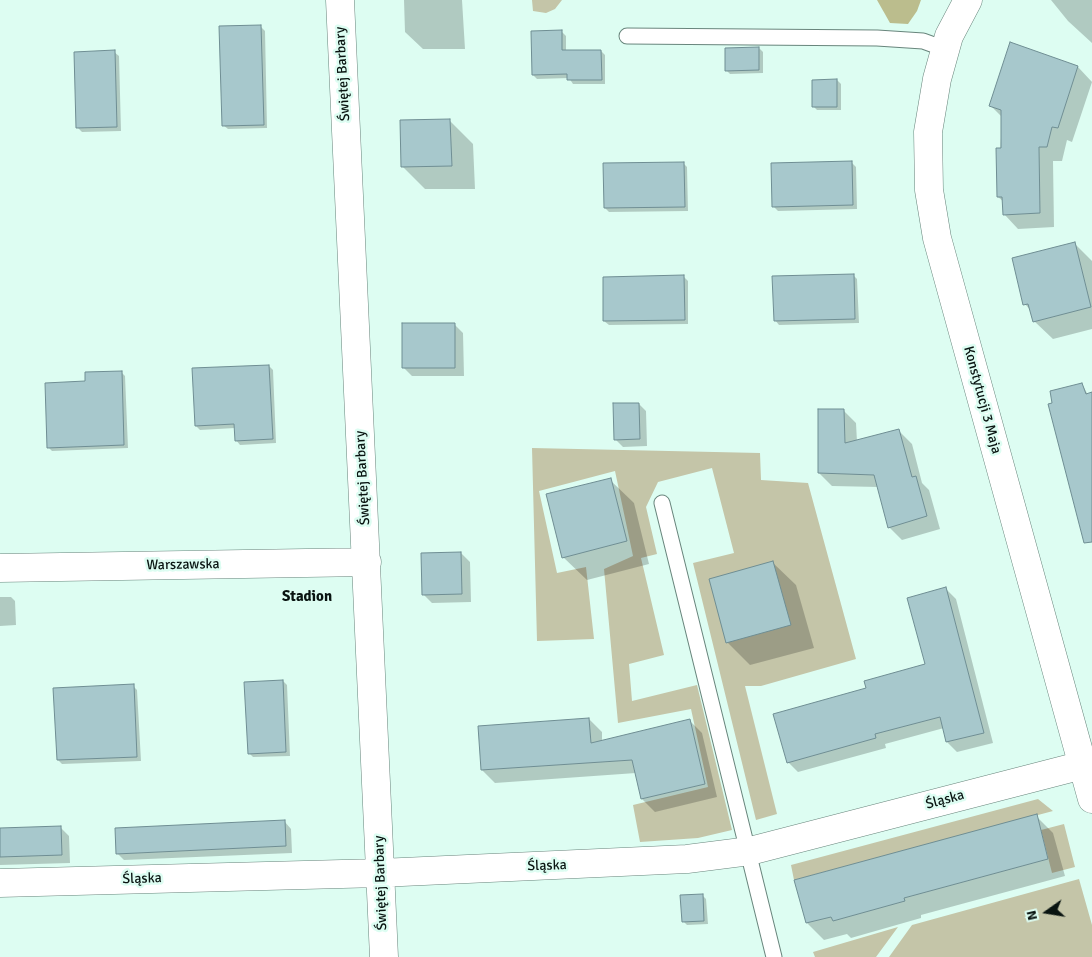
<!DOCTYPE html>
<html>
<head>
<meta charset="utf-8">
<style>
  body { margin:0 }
  #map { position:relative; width:1092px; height:957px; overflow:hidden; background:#ddfdf2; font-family:Signika,sans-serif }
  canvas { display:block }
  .north { position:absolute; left:1022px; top:887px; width:50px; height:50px; -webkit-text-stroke:4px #ddfdf2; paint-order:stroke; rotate:257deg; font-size:14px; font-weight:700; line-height:20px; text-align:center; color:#091411 }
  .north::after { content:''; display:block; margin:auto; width:18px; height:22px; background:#091411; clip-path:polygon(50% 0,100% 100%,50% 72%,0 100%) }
</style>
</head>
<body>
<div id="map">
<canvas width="1092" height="957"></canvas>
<div class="north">N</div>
</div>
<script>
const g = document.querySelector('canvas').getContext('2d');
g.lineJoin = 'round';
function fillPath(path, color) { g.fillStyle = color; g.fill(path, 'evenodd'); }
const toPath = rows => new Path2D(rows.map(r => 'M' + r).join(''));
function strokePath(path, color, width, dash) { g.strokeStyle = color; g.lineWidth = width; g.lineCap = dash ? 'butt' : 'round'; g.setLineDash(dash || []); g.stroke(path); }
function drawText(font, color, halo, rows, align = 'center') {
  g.font = font + ' Signika,sans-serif'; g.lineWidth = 5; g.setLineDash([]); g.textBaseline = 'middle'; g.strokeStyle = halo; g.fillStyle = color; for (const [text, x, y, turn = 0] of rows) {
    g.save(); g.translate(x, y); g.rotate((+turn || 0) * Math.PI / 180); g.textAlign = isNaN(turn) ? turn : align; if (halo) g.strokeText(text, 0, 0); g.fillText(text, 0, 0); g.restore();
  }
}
const green = toPath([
  [532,0,562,0,555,9,546,13,533,11],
  [532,448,760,453,761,480,808,483,856,659,761,686,745,686,777,814,756,820,693,563,734,553,712,468,658,482,646,507,657,554,641,558,664,655,629,664,632,701,697,685,732,830,698,838,640,842,633,805,708,787,691,709,618,723,604,569,633,556,615,471,539,491,557,573,586,567,594,639,537,641],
  [1038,799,1053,811,794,880,791,865],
  [1064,824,1075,867,1052,873,1041,830],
  [1079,879,1092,925,1092,957,889,957,912,925],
  [898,927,876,957,815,957,813,952]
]);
const forest = toPath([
  [877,0,921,0,917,11,908,24,890,23]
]);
const shadow = toPath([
  [404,0,462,0,465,49,423,49,405,32],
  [1051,0,1092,0,1092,43,1068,21],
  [261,27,265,31,267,128,228,129,223,125],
  [562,32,566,36,566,52,601,51,605,55,605,84,573,84,569,78,537,79,533,75],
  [759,48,763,52,763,73,730,74,726,70],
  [114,52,119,56,121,131,82,132,78,128],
  [1078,67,1092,82,1072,142,1067,140,1062,161,1053,161,1054,227,1018,229,1004,214,1004,202,998,197,1002,117,990,105],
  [837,80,841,84,841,110,817,110,813,106],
  [450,121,473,144,475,189,425,189,402,166],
  [683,163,687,167,688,211,609,212,605,208],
  [852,163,856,167,857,209,778,211,774,207],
  [1074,243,1092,261,1092,329,1053,339,1034,321,1032,312,1025,304],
  [853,275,857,279,859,323,779,325,775,320],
  [684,277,688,281,688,324,609,325,604,321],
  [454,324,463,333,464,376,412,376,403,367],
  [269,366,273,370,276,443,240,445,236,440,235,428,200,430,196,426],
  [121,372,125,376,128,448,52,451,48,447,86,383],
  [1082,384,1088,395,1092,394,1092,511,1054,404],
  [639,404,646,411,647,446,623,447,615,439],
  [843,410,856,423,857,442,899,431,912,444,922,483,929,490,940,529,902,540,889,527,878,487,832,486,819,473],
  [610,480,634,503,649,564,587,580,563,557],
  [461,553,470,562,471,602,432,603,423,594],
  [772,562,796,585,814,648,750,665,727,642],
  [946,589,956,599,993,743,957,752,947,742,944,728,885,744,886,748,798,772,788,762,927,665],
  [0,597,11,597,15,601,16,625,0,626],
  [283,681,287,685,290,756,253,757,249,753],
  [133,686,137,690,141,761,62,764,58,760],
  [589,719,602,732,602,741,689,720,702,733,717,797,655,812,642,799,636,773,495,783,482,770],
  [1036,816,1053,833,1065,876,921,915,921,918,851,938,847,934,824,940,807,923,795,881],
  [285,822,291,829,292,853,124,860,117,853],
  [60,827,69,836,70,863,0,865,0,829],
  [702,895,706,899,708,924,687,925,683,921]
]);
const building = toPath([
  [261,25,264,125,222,126,219,26,261,25],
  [562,30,562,50,601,50,602,80,567,80,567,74,532,75,531,31,562,30],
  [1010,42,1078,66,1058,128,1052,127,1047,147,1039,147,1040,213,1003,215,1002,197,997,197,996,148,1001,148,1001,110,989,106,1010,42],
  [759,47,759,70,725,71,725,48,759,47],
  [115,50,117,127,76,128,74,52,115,50],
  [837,79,837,107,812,107,812,80,837,79],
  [450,119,452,166,401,167,400,120,450,119],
  [852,161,853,205,772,207,771,163,852,161],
  [684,162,685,207,604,208,603,163,684,162],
  [1075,242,1091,307,1033,322,1028,304,1023,305,1012,258,1075,242],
  [854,274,855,319,774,321,772,276,854,274],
  [684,275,685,320,603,321,603,277,684,275],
  [402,323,455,323,455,368,402,368,402,323],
  [269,365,273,439,235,441,234,424,195,426,192,368,269,365],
  [122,371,124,445,47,448,45,383,85,381,85,372,122,371],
  [1082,383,1086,394,1092,392,1092,542,1084,543,1048,404,1052,403,1050,391,1082,383],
  [613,403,639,403,640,439,614,440,613,403],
  [818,409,844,409,845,443,899,429,912,477,916,476,927,516,888,528,874,475,818,473,818,409],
  [611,478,627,541,562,558,546,494,611,478],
  [461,552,462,594,422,595,421,553,461,552],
  [773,561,791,625,726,643,709,579,773,561],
  [946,587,984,733,946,742,940,717,875,734,876,738,787,763,773,714,866,688,864,681,925,664,907,598,946,587],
  [283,680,286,752,248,754,244,682,283,680],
  [134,684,137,757,57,760,53,688,134,684],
  [589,718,591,743,690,719,705,784,641,799,632,760,481,770,478,726,589,718],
  [1037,814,1048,859,904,898,905,901,833,921,831,917,806,923,794,880,1037,814],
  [285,820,286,846,116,854,115,828,285,820],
  [61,826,62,855,0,857,0,828,61,826],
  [703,894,704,921,682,922,680,895,703,894]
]);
const lane = toPath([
  [627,36,877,38,923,41,945,49],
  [662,503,774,957]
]);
const street = toPath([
  [340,0,384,957],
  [0,568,367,562],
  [0,883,380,873,687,859,750,851,1083,765]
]);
const secondary = toPath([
  [968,0,949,36,937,79,928,132,929,190,937,238,1092,799]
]);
const streetNames = [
  ["Świętej Barbary",343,74,-93],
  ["Konstytucji 3 Maja",982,400,75],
  ["Świętej Barbary",363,478,-93],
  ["Warszawska",183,565,-1],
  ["Śląska",945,800,-15],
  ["Śląska",547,866,-2],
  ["Śląska",142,879,-2],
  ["Świętej Barbary",381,883,-92]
];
const neighbourhoodNames = [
  ["Stadion",307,597]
];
fillPath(green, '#c4c5a8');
fillPath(forest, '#bbbd8d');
fillPath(shadow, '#0003');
fillPath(building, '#a7c8cc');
strokePath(building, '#6f8e93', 1);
strokePath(lane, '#68857c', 17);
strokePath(street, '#68857c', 29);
strokePath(secondary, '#68857c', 29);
strokePath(lane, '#fff', 15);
strokePath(street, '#fff', 28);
strokePath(secondary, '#fff', 28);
drawText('14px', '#091411', '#ddfdf2', streetNames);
drawText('bold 15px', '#091411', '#ddfdf2', neighbourhoodNames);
</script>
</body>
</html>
